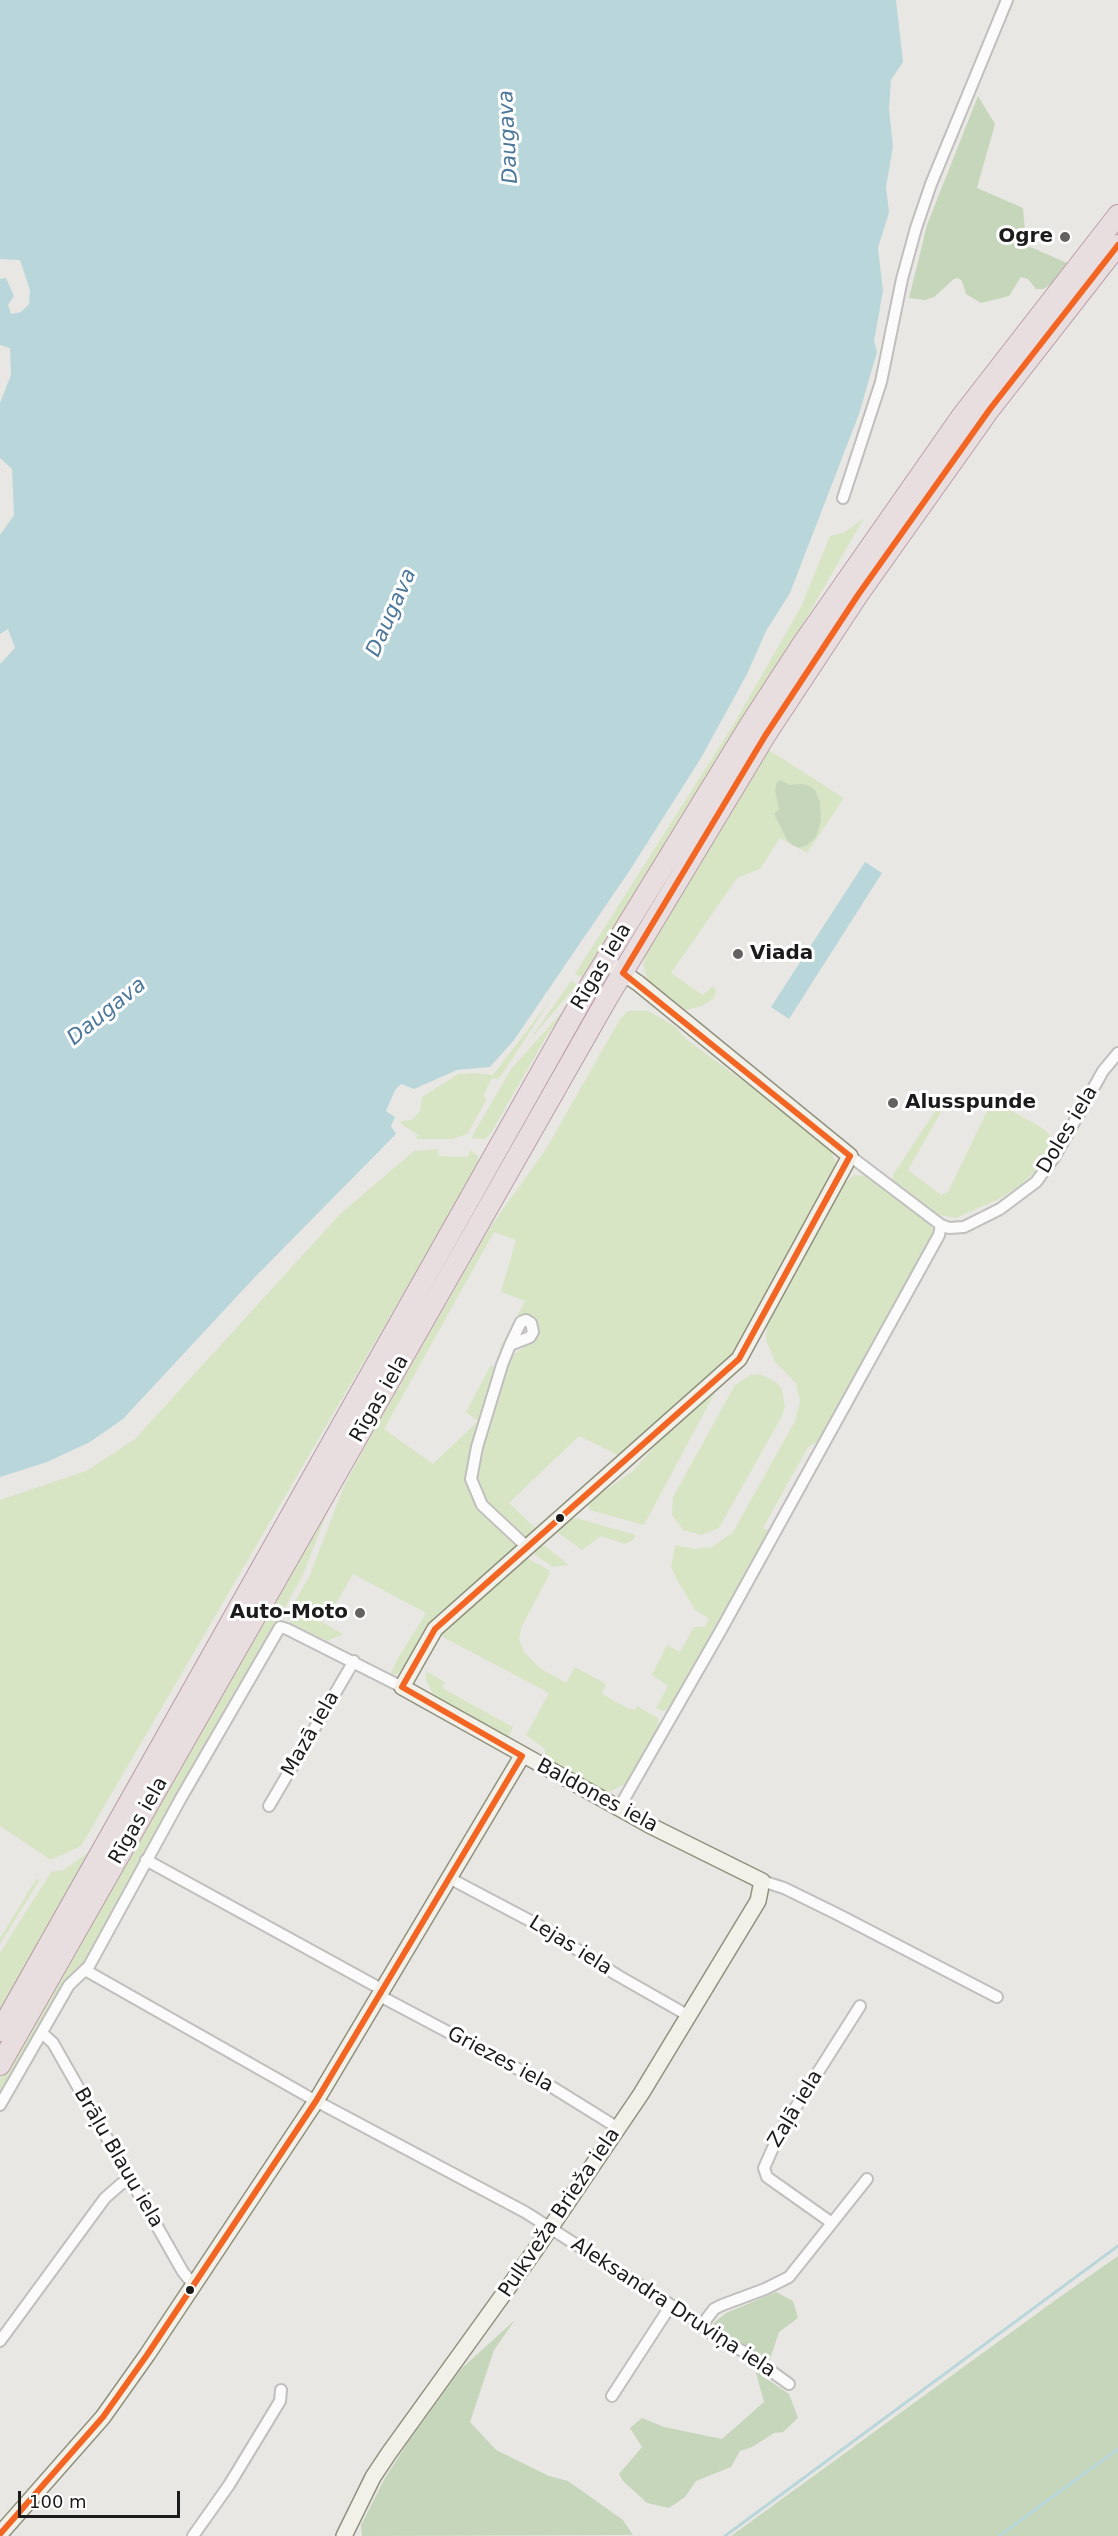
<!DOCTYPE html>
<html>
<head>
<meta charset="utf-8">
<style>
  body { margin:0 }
  #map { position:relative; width:1118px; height:2536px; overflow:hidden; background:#e9e7e4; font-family:"DejaVu Sans",sans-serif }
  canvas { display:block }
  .scale { position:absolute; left:18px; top:2491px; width:162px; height:27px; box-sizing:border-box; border:3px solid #1b1b1b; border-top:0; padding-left:8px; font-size:18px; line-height:21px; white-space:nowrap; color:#1b1b1b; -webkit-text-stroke:4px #fff; paint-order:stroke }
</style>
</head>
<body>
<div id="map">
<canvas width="1118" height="2536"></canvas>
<div class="scale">100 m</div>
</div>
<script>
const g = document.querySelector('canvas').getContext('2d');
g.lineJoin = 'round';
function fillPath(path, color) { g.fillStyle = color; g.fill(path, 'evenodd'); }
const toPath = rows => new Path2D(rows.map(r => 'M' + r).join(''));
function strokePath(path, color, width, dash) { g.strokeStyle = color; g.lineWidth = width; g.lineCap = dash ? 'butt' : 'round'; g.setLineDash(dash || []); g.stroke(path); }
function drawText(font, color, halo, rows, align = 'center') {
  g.font = font + ' "DejaVu Sans",sans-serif'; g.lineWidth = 6; g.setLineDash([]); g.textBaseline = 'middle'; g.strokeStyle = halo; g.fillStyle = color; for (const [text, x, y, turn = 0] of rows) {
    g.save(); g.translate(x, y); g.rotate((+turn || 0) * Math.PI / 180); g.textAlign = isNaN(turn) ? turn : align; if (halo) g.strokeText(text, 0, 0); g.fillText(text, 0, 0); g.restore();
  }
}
const grass = toPath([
  [864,518,776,671,585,979,575,974,735,722,801,607,830,536,845,532],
  [767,749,844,798,807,853,780,838,760,869,737,878,671,973,703,995,712,987,715,988,716,992,713,999,702,1006,686,1010,648,981,643,965,648,945],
  [571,981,577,984,569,994,528,1042],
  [552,998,499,1079,492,1078,483,1096,487,1099,467,1134,452,1139,416,1139,418,1135,400,1123,402,1121,412,1120,420,1111,422,1097,458,1074,476,1073,493,1075],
  [572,1001,548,1034,491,1133,485,1139,471,1138,511,1069],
  [628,1011,648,1011,673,1025,687,1040,828,1143,836,1163,834,1176,738,1351,620,1456,579,1436,509,1503,536,1529,526,1538,520,1535,484,1502,477,1492,475,1477,502,1372,510,1357,534,1340,539,1330,537,1321,530,1315,523,1314,503,1351,499,1350,525,1301,501,1292,516,1240,494,1232,384,1429,433,1464,478,1421,466,1412,491,1365,494,1367,486,1408,472,1450,467,1480,476,1503,515,1541,516,1547,515,1551,424,1630,410,1658,399,1673,394,1675,391,1673,398,1658,426,1613,353,1574,334,1607,328,1604,319,1620,343,1634,327,1641,291,1623,287,1615,309,1577,345,1484,377,1425,489,1229,546,1149,620,1019],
  [996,1102,1044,1129,1050,1136,1052,1147,1041,1165,1021,1185,999,1199,956,1218,939,1215,893,1180,893,1175,938,1107,942,1108,940,1114,908,1170,941,1195,948,1192,991,1103],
  [438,1149,439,1156,468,1157,470,1150,478,1156,479,1164,81,1846,51,1860,0,1826,0,1500,86,1471,135,1439,341,1213,414,1151],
  [854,1175,869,1176,925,1220,932,1228,933,1233,820,1441,808,1447,763,1528,769,1531,728,1609,670,1709,663,1711,656,1708,668,1686,652,1675,667,1645,680,1652,694,1627,705,1627,709,1619,695,1610,675,1576,671,1567,675,1545,694,1549,712,1547,733,1532,795,1421,800,1401,796,1383,775,1362,766,1340,767,1323,841,1186],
  [760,1374,776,1382,782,1389,785,1407,782,1416,719,1528,701,1535,683,1530,672,1515,673,1497,735,1385,750,1375],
  [719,1385,644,1525,589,1510,589,1502,633,1471,662,1438],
  [340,1480,302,1577,87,1961,64,1986,0,2098,0,2078,87,1931],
  [576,1518,636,1535,633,1540,625,1544,601,1536,582,1550,557,1532,563,1523],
  [540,1546,545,1546,569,1565,553,1567,535,1555,535,1548],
  [527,1558,549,1570,549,1575,522,1626,519,1639,525,1653,540,1668,566,1683,575,1667,606,1684,602,1694,628,1708,635,1710,637,1706,658,1718,659,1729,630,1781,606,1794,545,1760,545,1749,526,1735,549,1693,439,1635],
  [426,1671,445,1682,442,1688,513,1727,508,1738,448,1706,433,1694,426,1680],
  [90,1851,29,1958,0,2011,0,1953,51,1872,64,1870],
  [37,1878,39,1881,0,1944,0,1938]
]);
const forest = toPath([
  [978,96,995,124,977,188,1023,208,1026,245,1067,263,1052,284,1043,289,1036,289,1028,279,1021,277,1009,296,981,303,966,294,962,281,958,278,954,279,934,297,925,300,909,298,927,225],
  [781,780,790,785,802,784,809,786,815,790,820,802,821,821,816,837,807,845,799,848,792,845,787,840,774,814,779,809,775,790,777,782],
  [1118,2256,1118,2536,731,2536,1057,2299],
  [776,2292,793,2301,798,2318,779,2332,764,2377,789,2394,798,2418,783,2432,774,2433,752,2447,740,2451,731,2467,696,2481,685,2497,669,2508,647,2503,623,2481,619,2474,642,2447,630,2428,642,2418,664,2427,722,2439,764,2402,756,2373,763,2359,710,2326,726,2313],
  [515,2320,494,2350,470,2422,496,2450,549,2476,568,2481,623,2520,633,2535,362,2536,361,2525,385,2478,409,2441,461,2369]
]);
const water = toPath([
  [0,0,896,0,903,62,891,80,889,109,893,146,886,187,889,212,878,248,883,291,874,341,877,352,859,414,790,593,766,631,747,674,701,758,630,870,514,1040,490,1067,457,1070,414,1089,401,1084,395,1090,386,1111,395,1117,391,1126,396,1134,255,1277,123,1419,90,1442,47,1462,0,1477,0,664,15,648,8,629,0,634,0,535,14,515,12,469,0,458,0,403,11,375,10,348,0,345,0,279,6,278,14,296,8,305,11,314,21,312,29,304,30,290,20,260,0,259],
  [865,862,882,873,789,1019,771,1007]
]);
const stream = toPath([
  [725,2536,1118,2246],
  [999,2536,1118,2449]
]);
const street = toPath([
  [843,498,881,382,902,279,916,228,931,184,1007,0],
  [850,1156,941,1225,949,1228,964,1227,1000,1209,1036,1182,1055,1156,1103,1071,1118,1053],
  [510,1345,530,1337,533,1332,531,1323,526,1320,521,1322,510,1345,502,1365,477,1447,471,1479,482,1505,527,1547],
  [269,1806,354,1661],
  [619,1808,721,1630,939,1235,941,1225],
  [146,1860,383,1990],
  [451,1879,540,1926,617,1975,689,2016],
  [762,1881,784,1888,837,1914,997,1997],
  [85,1970,316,2101,525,2212,702,2325,712,2334,746,2353,789,2384],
  [380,1996,552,2087,618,2128],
  [42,2033,53,2043,183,2272,193,2284],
  [0,2105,69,1985,89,1966,181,1798,280,1627,287,1629,402,1687],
  [832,2223,767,2177,764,2168,780,2132,860,2006],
  [702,2325,714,2309,722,2305,765,2289,789,2277,867,2179],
  [0,2341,105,2198,121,2184,130,2180],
  [612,2396,671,2305],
  [193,2536,229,2485,280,2401,281,2390]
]);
const secondary = toPath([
  [0,2534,103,2417,147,2355,316,2101,522,1756],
  [344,2536,373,2477,389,2453,536,2249,641,2094,758,1901,762,1881,651,1826,402,1687,435,1629,739,1359,850,1156,638,983,605,961]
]);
const highway = toPath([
  [0,2031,589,987,751,723,803,643,961,417,1118,215],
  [0,2065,608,997,765,736,858,595,990,409,1118,245]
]);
const bus1 = toPath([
  [623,973,765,736,858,595,990,409,1118,245],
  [623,973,850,1156],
  [402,1687,435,1629,739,1359,850,1156],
  [402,1687,522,1756],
  [0,2534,103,2417,147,2355,316,2101,522,1756]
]);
const markers = [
  [1065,237,6,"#636261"],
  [738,954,6,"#636261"],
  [893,1103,6,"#636261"],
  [560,1518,5,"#1b1b1b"],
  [360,1613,6,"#636261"],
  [190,2290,5,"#1b1b1b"]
];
const poiNames = [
  ["Ogre",1053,237],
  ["Viada",750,954,"left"],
  ["Alusspunde",905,1103,"left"],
  ["Auto-Moto",348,1613]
];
const streetNames = [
  ["Rīgas iela",602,967,-59],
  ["Doles iela",1068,1130,-59],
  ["Rīgas iela",380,1399,-60],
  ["Mazā iela",311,1734,-60],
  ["Baldones iela",597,1796,28],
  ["Rīgas iela",139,1821,-60],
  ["Lejas iela",570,1946,32],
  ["Griezes iela",500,2060,28],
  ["Zaļā iela",796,2109,-59],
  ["Brāļu Blauu iela",118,2158,60],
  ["Pulkveža Brieža iela",560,2213,-56],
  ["Aleksandra Druviņa iela",673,2308,33]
];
const waterNames = [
  ["Daugava",509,137,-93],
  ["Daugava",392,613,-66],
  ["Daugava",107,1012,-39]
];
fillPath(grass, '#d7e5c4');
fillPath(forest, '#c6d6bb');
fillPath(water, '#b9d6da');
strokePath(stream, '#b9d6da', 3);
strokePath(street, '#c0bfbe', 14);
strokePath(secondary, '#90917e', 18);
strokePath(highway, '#bb9ea8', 22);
strokePath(street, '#fcfbfb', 10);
strokePath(secondary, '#f2f1e9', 15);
strokePath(highway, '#e8dee0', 20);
strokePath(bus1, '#f26522', 6);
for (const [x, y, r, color] of markers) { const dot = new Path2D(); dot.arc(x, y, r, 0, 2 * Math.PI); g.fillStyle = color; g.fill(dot); strokePath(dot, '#fff', 2); }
drawText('bold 20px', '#1b1b1b', '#fff', poiNames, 'right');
drawText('20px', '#1b1b1b', '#fff', streetNames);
drawText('italic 21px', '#4d789b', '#fff', waterNames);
</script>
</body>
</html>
